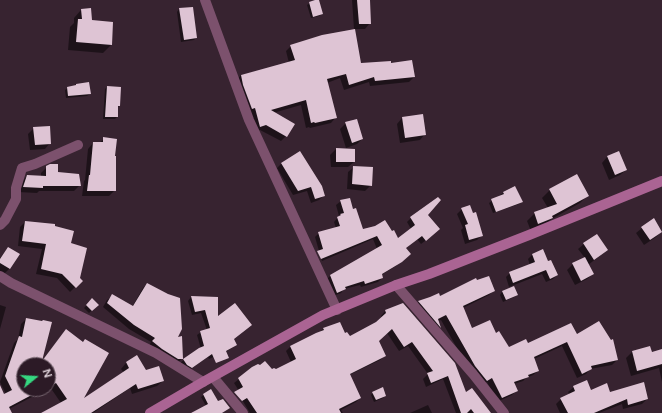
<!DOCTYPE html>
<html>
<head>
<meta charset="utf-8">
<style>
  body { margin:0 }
  #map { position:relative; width:662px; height:413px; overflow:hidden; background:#372330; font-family:Figtree,sans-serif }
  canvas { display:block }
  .north { position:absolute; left:16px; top:357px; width:40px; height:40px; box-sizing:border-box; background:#2c1a26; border:1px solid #72626c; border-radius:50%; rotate:72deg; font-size:11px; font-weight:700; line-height:16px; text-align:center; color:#dacdd5 }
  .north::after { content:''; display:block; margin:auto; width:14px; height:18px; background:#35d881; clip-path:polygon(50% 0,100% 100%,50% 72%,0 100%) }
</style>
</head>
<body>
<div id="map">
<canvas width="662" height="413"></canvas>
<div class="north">N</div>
</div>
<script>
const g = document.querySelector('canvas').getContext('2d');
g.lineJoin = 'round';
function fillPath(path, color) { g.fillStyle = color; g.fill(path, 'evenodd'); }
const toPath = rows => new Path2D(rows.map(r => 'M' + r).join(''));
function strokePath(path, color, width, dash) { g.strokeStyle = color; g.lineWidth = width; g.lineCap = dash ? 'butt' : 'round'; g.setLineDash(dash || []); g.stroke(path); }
const shadow = toPath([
  [352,0,369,0,370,23,365,29,354,29],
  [310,3,322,14,319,16,311,18,307,5],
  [192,8,196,38,194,40,181,42,177,12,179,9],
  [81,10,92,21,111,45,103,53,68,50,70,27,74,23,74,18],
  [291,46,360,64,390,64,414,77,409,82,370,86,369,82,344,90,340,78,327,83,336,117,331,123,310,128,309,127,306,128,301,105,273,113,286,136,281,141,260,130,255,132,236,81,241,75,289,63,286,51],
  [76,84,90,94,87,96,66,98,65,90,68,88,74,87],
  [107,87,119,106,117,107,117,117,115,119,103,119,105,89],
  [402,118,425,134,420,140,400,143,397,124],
  [346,123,362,139,357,144,346,148,340,129],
  [34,128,50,143,45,149,30,150,28,134],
  [104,139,114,157,115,190,109,196,82,196,84,181,85,180,88,149,93,143,99,143],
  [336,149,354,150,354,162,348,167,331,167,330,155],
  [619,153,626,170,620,175,609,180,602,163,607,157],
  [282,163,324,195,319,200,311,203,307,191,293,195,277,168],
  [47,167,80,185,74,191,39,191,37,193,18,192,22,182,27,176,41,177,41,173],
  [354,167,371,185,365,191,347,189,348,172],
  [550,190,588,195,580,203,550,220,544,226,531,231,527,221,535,213,548,208,542,198],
  [503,193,522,202,519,204,493,213,489,203],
  [341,201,352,211,362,231,397,239,411,229,407,222,411,218,427,215,434,234,421,244,417,239,405,248,405,258,396,266,381,275,382,278,378,282,361,287,360,285,344,289,341,293,333,296,326,280,330,276,377,249,373,239,322,261,319,252,317,252,319,251,315,237,319,233,336,228,334,222,339,216,336,205],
  [462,209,473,215,482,235,477,240,465,244,461,230,463,228,457,214],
  [25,222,70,244,78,278,81,281,70,292,57,278,36,274,42,249,18,246,20,227],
  [642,228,661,232,656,237,644,245,636,233],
  [584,244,607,250,601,255,588,265,593,274,587,279,575,285,567,270,573,264,585,258,578,249],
  [8,248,18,255,9,269,4,274,0,272,0,258],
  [543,251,547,263,557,275,553,279,546,282,542,274,509,287,506,277,510,273,530,265,528,259,532,255],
  [147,284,176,339,182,358,178,363,149,346,151,342,129,329,103,307,107,300,112,296,132,307,143,288],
  [514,287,517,295,514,297,503,302,500,295,502,292],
  [494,290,489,295,463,308,471,329,495,334,508,349,528,344,576,336,617,360,612,365,590,369,586,374,577,378,562,346,534,359,538,371,533,375,526,378,523,381,514,384,517,390,512,395,497,402,487,382,482,385,470,371,441,320,438,321,440,327,436,332,414,306,419,302,439,297],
  [191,297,217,298,217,318,233,339,236,345,232,348,217,357,216,356,209,359,208,357,188,371,180,363,184,360,201,349,197,335,201,332,207,330,201,313,192,315,188,301],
  [92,300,98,305,89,313,84,308],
  [402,304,465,393,489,413,456,413,443,379,426,387,423,379,428,374,408,346,399,351,387,333,378,341,385,355,380,360,349,375,360,398,356,402,341,410,343,413,250,413,238,393,239,391,234,383,239,379,272,371,275,371,291,362,286,351,290,347,320,332,323,329,340,323,344,335,349,337,377,323,382,318,381,316,385,311],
  [0,305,6,307,0,329],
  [26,319,41,362,61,336,66,330,81,401,124,373,121,369,126,363,137,357,146,371,163,381,157,386,132,394,130,388,93,413,43,413,61,403,50,387,48,388,48,365,24,365,24,389,47,389,9,409,9,413,0,413,0,396,6,394,0,382,14,343,18,339,21,324],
  [649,347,651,354,662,350,662,382,659,368,631,376,626,358,632,352],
  [574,387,590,391,610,393,647,399,642,404,623,409,622,404,599,413,560,413,556,404,561,399,570,395,568,392],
  [211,390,218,402,229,408,222,413,193,413,206,406,201,397],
  [373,393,385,395,383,398,374,402,371,395],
  [428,405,432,413,410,413]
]);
const building = toPath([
  [315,0,319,0,323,14,313,17,309,2],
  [357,0,370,0,371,24,359,24],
  [193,7,197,38,184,40,179,8],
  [91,8,92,20,113,22,112,45,76,42,78,19,82,19,81,9],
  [355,29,361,63,391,61,391,63,412,60,415,77,375,81,374,77,349,85,346,74,327,79,337,118,315,123,314,122,311,123,306,100,271,110,295,124,287,137,266,125,260,127,255,108,252,109,243,85,241,75,295,60,290,45,322,35],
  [89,82,91,94,68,96,67,87,76,85,76,84],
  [107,86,121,87,120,106,118,106,118,117,105,117],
  [423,114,426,135,405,138,402,117],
  [357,119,363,139,352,143,345,122],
  [50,126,51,144,35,145,33,127],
  [103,137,117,139,115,156,116,156,116,191,87,191,89,175,90,175,93,142,103,142],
  [336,148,355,149,355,162,336,162],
  [300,151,322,186,325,196,315,199,311,187,298,191,281,163],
  [619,151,627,170,615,175,607,156],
  [50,164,58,164,58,172,79,174,81,186,43,186,43,188,23,187,27,175,46,176,46,166],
  [353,166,373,167,372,186,352,184],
  [577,174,589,196,552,216,553,218,538,224,534,212,557,204,549,189],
  [515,186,523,202,496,212,491,199,504,194,503,192],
  [438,197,441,200,428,215,440,229,426,241,422,236,406,248,411,254,402,262,382,274,383,278,365,284,364,281,345,287,346,289,337,293,330,275,382,245,377,236,321,259,317,251,323,249,318,232,340,226,337,217,341,215,340,214,344,213,340,200,350,198,353,209,356,208,363,229,375,226,385,220,392,231,394,230,398,238,415,225,410,217],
  [470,205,473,213,476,212,483,236,469,240,465,225,468,224,461,208],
  [654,218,662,232,650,240,641,227],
  [25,221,55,224,55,226,74,231,71,243,87,248,80,278,83,281,76,288,62,274,41,269,46,244,22,241],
  [597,234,608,250,594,260,583,243],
  [8,247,20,254,10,269,0,263,0,259],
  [543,249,548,261,551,260,558,275,550,279,546,270,513,283,509,272,535,262,532,254],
  [585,257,594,274,581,281,572,263],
  [489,276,495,291,463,306,472,328,490,320,496,333,499,331,509,347,526,339,528,343,571,323,577,334,599,321,611,340,613,339,618,360,591,366,592,369,582,374,567,342,534,357,539,371,528,375,529,377,514,382,518,391,502,398,492,378,487,381,475,366,446,315,438,319,441,328,418,301,430,297,439,293,440,296,476,278,477,280],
  [147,283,168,294,180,298,182,329,178,337,182,336,183,359,178,359,162,349,152,341,155,338,134,325,107,303,112,294,133,306],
  [514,286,518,295,506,300,502,291],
  [191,296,218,297,218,316,235,303,252,325,234,339,237,345,226,351,229,358,216,363,212,354,192,368,187,365,183,359,199,348,204,346,200,331,210,328,205,310,195,312],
  [92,298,99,305,92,311,86,305],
  [403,303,455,363,466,392,472,388,491,413,474,413,471,409,467,413,461,413,448,376,431,383,427,373,433,371,412,342,404,347,392,329,379,341,386,356,350,374,361,398,339,409,341,413,257,413,247,398,242,401,234,392,243,387,238,378,252,367,258,364,260,365,265,361,272,369,274,368,276,369,296,359,290,346,316,333,324,330,323,328,340,322,345,333,347,332,350,336,376,322,386,313,385,310],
  [26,318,42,321,43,320,52,322,42,361,66,329,83,342,85,339,109,353,84,398,129,368,126,362,137,355,146,370,159,366,164,381,138,389,136,384,91,413,41,413,67,399,56,383,48,387,48,365,24,365,24,389,43,389,9,407,12,413,0,413,0,385,4,394,12,390,5,376,19,336,22,337],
  [650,346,652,352,662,349,662,364,637,371,632,351],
  [587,380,591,390,607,383,610,392,644,382,648,399,628,405,627,399,594,413,568,413,560,398,575,391,573,386],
  [383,387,386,396,376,400,372,392],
  [211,389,218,401,223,399,230,408,222,413,191,413,208,404,203,394]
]);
const street = toPath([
  [205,0,249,120,337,310],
  [0,225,5,220,16,199,16,188,22,168,35,164,78,145],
  [0,276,11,283,156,353,203,382],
  [396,285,473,374,504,413],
  [213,377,243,413]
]);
const secondary = toPath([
  [150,413,203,382,323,315,396,285,429,274,529,235,662,181]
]);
fillPath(shadow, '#0007');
fillPath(building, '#dec4d4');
strokePath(street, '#7c516d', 10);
strokePath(secondary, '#aa6493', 10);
</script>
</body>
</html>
